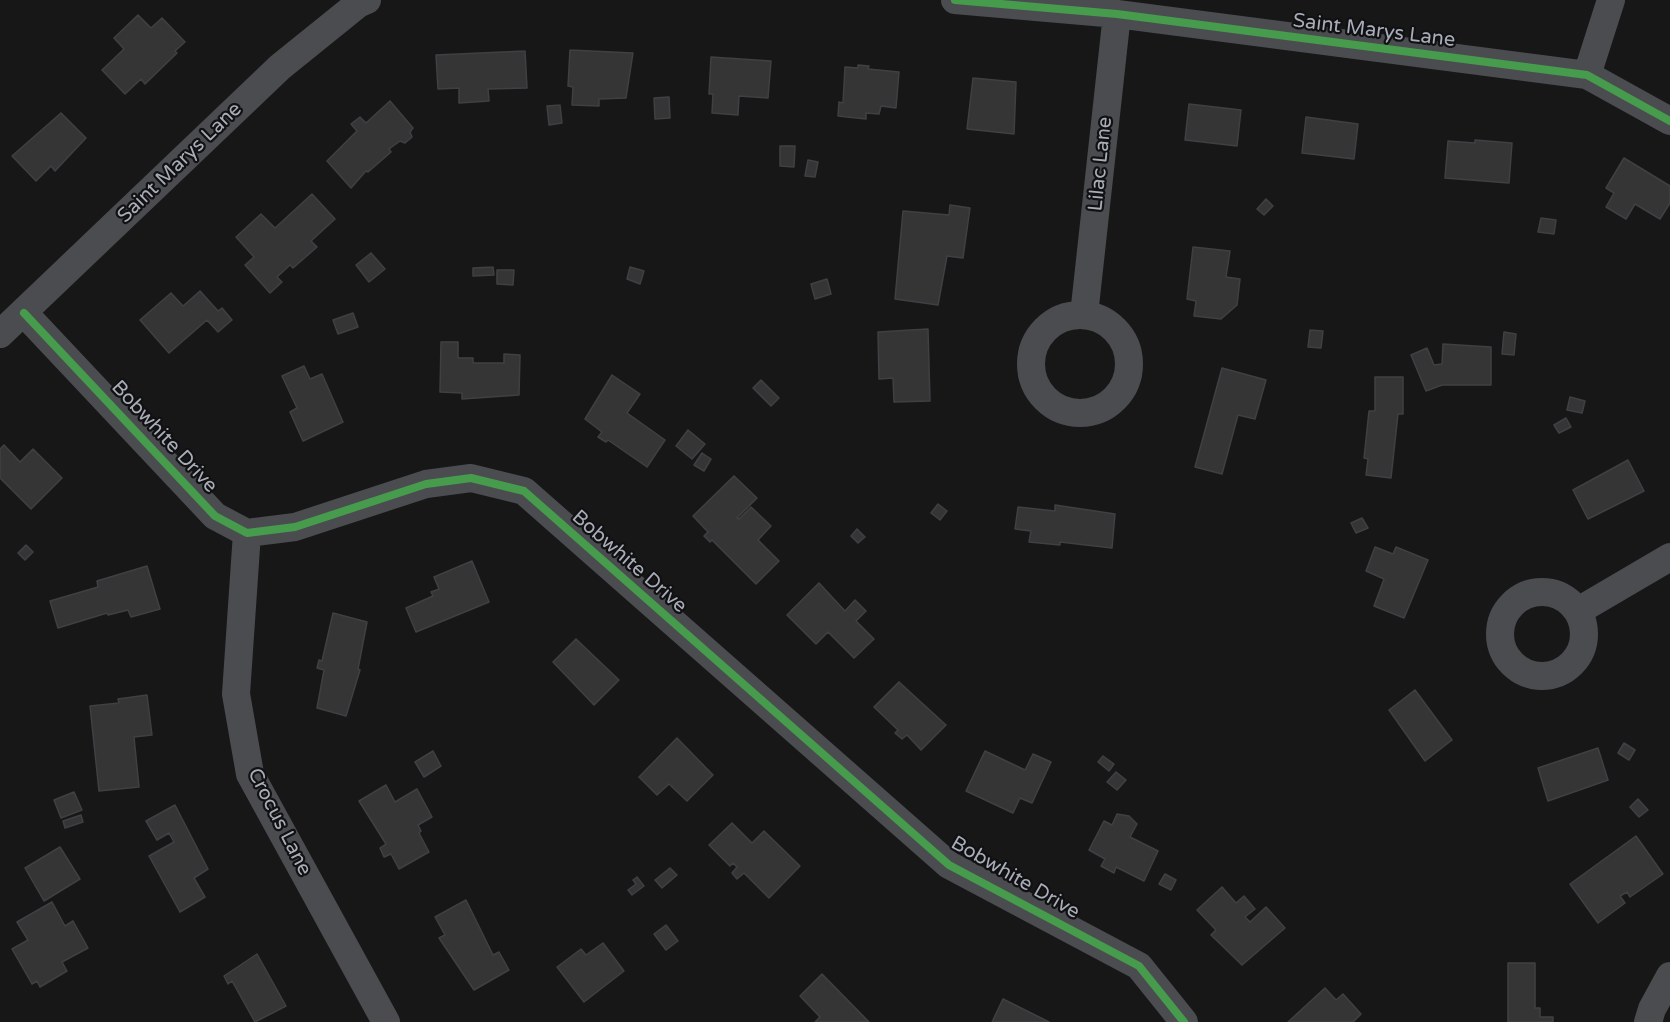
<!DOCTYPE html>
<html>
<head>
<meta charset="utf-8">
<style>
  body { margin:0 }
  canvas { display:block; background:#171717 }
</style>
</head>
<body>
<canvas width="1670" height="1022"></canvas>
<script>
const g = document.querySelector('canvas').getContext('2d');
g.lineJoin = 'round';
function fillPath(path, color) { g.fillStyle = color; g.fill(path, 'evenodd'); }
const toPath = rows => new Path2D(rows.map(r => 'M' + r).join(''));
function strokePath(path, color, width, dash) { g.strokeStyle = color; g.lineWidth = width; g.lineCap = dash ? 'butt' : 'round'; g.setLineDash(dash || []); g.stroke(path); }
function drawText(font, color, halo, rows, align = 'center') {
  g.font = font + ' "Varela Round",sans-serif'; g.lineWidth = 4.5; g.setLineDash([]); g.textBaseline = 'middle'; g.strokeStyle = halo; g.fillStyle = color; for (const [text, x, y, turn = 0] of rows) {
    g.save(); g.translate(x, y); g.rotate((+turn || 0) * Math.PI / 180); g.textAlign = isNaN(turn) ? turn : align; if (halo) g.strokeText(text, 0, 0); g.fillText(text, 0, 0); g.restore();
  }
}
const building = toPath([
  [138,15,151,28,162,18,185,42,175,51,177,53,145,84,141,79,125,94,102,70,124,49,114,38,138,15],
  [570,50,633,53,626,98,599,99,599,106,572,105,573,87,568,86,570,50],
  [525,51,527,88,488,89,489,101,459,103,459,88,438,89,436,55,525,51],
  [711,57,771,61,768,98,739,96,738,115,712,113,713,94,709,94,711,57],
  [858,65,869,66,868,69,899,72,896,108,881,106,879,114,866,113,866,119,838,116,839,102,843,103,845,67,858,68,858,65],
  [973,78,1016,82,1014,134,967,129,973,78],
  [669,97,670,118,655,119,654,98,669,97],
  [390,101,413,128,410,132,412,137,405,143,400,141,389,149,391,152,368,172,366,171,351,188,327,161,357,131,351,124,360,117,366,123,390,101],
  [1189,104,1241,110,1237,146,1185,140,1189,104],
  [560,105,562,123,549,125,547,106,560,105],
  [61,113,86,138,55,171,51,166,36,181,12,156,61,113],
  [1306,117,1358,124,1354,159,1302,153,1306,117],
  [1475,140,1512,143,1509,183,1445,178,1448,141,1475,143,1475,140],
  [780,146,795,146,794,167,780,166,780,146],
  [1624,158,1670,186,1670,203,1660,219,1635,204,1626,219,1606,207,1614,193,1606,188,1624,158],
  [808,160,818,162,815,177,805,176,808,160],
  [312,194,335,219,311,241,317,247,293,268,290,265,277,277,282,282,270,293,245,265,254,257,236,237,261,214,275,228,312,194],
  [1266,199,1273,206,1264,215,1257,209,1266,199],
  [950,205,970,208,963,258,947,256,938,305,895,299,903,211,949,215,950,205],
  [1541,218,1556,220,1554,234,1538,232,1541,218],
  [1193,247,1230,251,1226,277,1240,279,1237,305,1221,319,1194,316,1196,301,1187,299,1193,247],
  [371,253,385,269,369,282,356,265,371,253],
  [493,267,494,275,473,276,473,268,493,267],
  [630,267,644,271,640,284,627,279,630,267],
  [497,270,514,270,513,285,497,284,497,270],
  [827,279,831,294,815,299,811,284,827,279],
  [200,291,218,311,222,308,232,320,218,332,207,320,169,353,140,320,171,293,183,306,200,291],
  [353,313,358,327,338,334,333,320,353,313],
  [928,329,930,401,894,402,893,378,879,379,878,332,928,329],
  [1310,330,1323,331,1321,348,1308,347,1310,330],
  [1504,332,1516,334,1514,355,1502,354,1504,332],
  [441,342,458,342,458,358,473,358,473,363,504,363,504,354,520,355,519,395,462,399,462,393,440,392,441,342],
  [1443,344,1491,347,1491,385,1442,385,1426,391,1411,355,1427,348,1434,365,1442,364,1443,344],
  [304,366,310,379,322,374,343,422,303,441,290,412,297,408,282,376,304,366],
  [1222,368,1266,380,1255,419,1238,415,1222,474,1195,467,1222,368],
  [612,375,640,394,627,413,665,440,647,467,608,440,606,442,598,437,602,432,585,419,612,375],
  [1375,377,1403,377,1403,414,1398,414,1391,478,1366,475,1368,459,1364,458,1369,411,1375,411,1375,377],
  [761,380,779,398,771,406,753,388,761,380],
  [1570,397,1585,401,1582,413,1567,410,1570,397],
  [1566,418,1571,427,1559,433,1554,425,1566,418],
  [688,430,705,444,692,459,676,446,688,430],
  [4,445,20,462,33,449,62,478,31,509,0,478,0,449,4,445],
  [702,453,711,459,704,471,694,465,702,453],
  [1628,460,1644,491,1588,519,1573,490,1628,460],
  [734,476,757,498,737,518,739,519,751,507,771,526,758,540,779,561,756,584,712,540,710,542,704,536,708,532,693,516,734,476],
  [938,504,947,511,940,520,931,513,938,504],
  [1055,505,1115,514,1112,548,1060,542,1060,545,1029,542,1031,531,1015,529,1018,507,1055,511,1055,505],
  [1362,518,1368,528,1356,533,1351,523,1362,518],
  [857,529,865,537,858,543,851,536,857,529],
  [26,545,33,552,25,560,18,553,26,545],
  [1375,547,1393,554,1396,547,1428,560,1404,618,1374,606,1384,579,1366,571,1375,547],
  [472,561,489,602,416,632,406,608,433,596,431,592,439,589,434,577,472,561],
  [147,566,160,609,131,617,128,610,108,615,107,613,58,628,50,601,98,587,97,581,147,566],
  [819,583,845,611,855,600,866,611,856,621,874,639,854,658,828,632,816,644,787,615,819,583],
  [333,613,367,622,358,669,360,670,346,716,317,708,324,670,317,668,319,660,322,661,333,613],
  [576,639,619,680,594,705,553,662,576,639],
  [899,682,946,725,921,750,907,735,902,739,895,733,898,730,874,707,899,682],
  [1415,690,1452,740,1425,761,1389,710,1415,690],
  [147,695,152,735,134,737,139,787,99,791,90,706,119,703,118,699,147,695],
  [677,738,713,775,687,801,669,784,657,795,639,777,677,738],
  [1624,743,1635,750,1629,760,1618,753,1624,743],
  [1598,748,1608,780,1548,801,1538,768,1598,748],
  [433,751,441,766,424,777,415,762,433,751],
  [985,751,1025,770,1033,754,1051,762,1032,803,1020,798,1013,813,966,791,985,751],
  [1103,756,1114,764,1109,771,1098,762,1103,756],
  [1116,772,1126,780,1117,790,1107,782,1116,772],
  [386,785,395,802,417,789,432,817,418,825,421,831,419,833,429,852,399,869,391,854,384,857,380,848,386,844,359,801,386,785],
  [74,792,82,810,61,818,54,800,74,792],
  [1638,799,1648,810,1639,817,1630,807,1638,799],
  [175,805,208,869,194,878,205,897,180,912,149,856,174,842,169,833,157,840,146,821,175,805],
  [1117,814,1129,816,1137,824,1130,837,1158,851,1144,881,1116,867,1114,873,1101,866,1105,859,1089,850,1104,821,1112,825,1117,814],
  [81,815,83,822,65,828,63,821,81,815],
  [732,823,752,843,764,831,800,866,769,898,744,873,737,879,732,873,737,867,733,863,730,866,709,845,732,823],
  [1636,836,1663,874,1630,897,1627,892,1620,896,1625,903,1598,923,1570,884,1636,836],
  [60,847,80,879,44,901,25,868,60,847],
  [670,868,677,875,662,888,655,880,670,868],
  [1165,874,1176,880,1171,890,1159,884,1165,874],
  [637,877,644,886,632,895,628,890,636,884,633,880,637,877],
  [1222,887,1236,903,1244,896,1255,909,1245,917,1250,922,1266,907,1285,928,1242,965,1211,935,1216,930,1197,910,1222,887],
  [466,900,493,955,499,952,509,970,474,990,439,938,445,935,435,917,466,900],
  [52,902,65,926,73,921,88,948,62,962,67,971,40,987,37,981,32,984,12,949,28,940,17,922,52,902],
  [666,925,678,941,666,950,654,934,666,925],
  [603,943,624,971,584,1002,557,967,581,949,586,955,603,943],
  [257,954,286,1006,255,1022,232,981,228,984,224,976,257,954],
  [1508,963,1535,963,1535,1008,1540,1008,1540,1017,1553,1017,1553,1022,1508,1022,1508,963],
  [822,974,869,1022,815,1022,820,1017,800,996,822,974],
  [1325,988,1336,1000,1343,994,1361,1014,1353,1022,1288,1022,1325,988],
  [1003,999,1049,1022,992,1022,1003,999]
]);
const minor = toPath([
  [955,0,1117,14,1587,75,1670,121],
  [1587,75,1611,0],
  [24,313,215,516,247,533,295,527,426,484,471,478,524,491,949,865,1139,966,1184,1022],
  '1031 364a49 49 0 1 1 98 0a49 49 0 1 1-98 0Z',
  [1084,315,1117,14],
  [0,334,280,67,358,4,367,0],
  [247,533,236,694,250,774,386,1022],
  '1500 634a42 42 0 1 1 84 0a42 42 0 1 1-84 0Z',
  [1578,611,1670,557],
  [1648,1022,1652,1009,1670,976]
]);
const cycleway = toPath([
  [955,0,1117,14,1587,75,1670,121],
  [24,313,215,516,247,533,295,527,426,484,471,478,524,491,949,865,1139,966,1184,1022]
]);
const streetNames = [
  ["Saint Marys Lane",1374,31,7],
  ["Saint Marys Lane",180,163,-44],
  ["Lilac Lane",1101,164,-84],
  ["Bobwhite Drive",164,437,47],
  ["Bobwhite Drive",629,562,41],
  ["Crocus Lane",279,822,63],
  ["Bobwhite Drive",1015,878,30]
];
fillPath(building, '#353536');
strokePath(building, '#3f4043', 1.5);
strokePath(minor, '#4b4c50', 28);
strokePath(cycleway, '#469c4c', 8);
drawText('20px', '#a8adb8', '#111113', streetNames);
</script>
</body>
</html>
